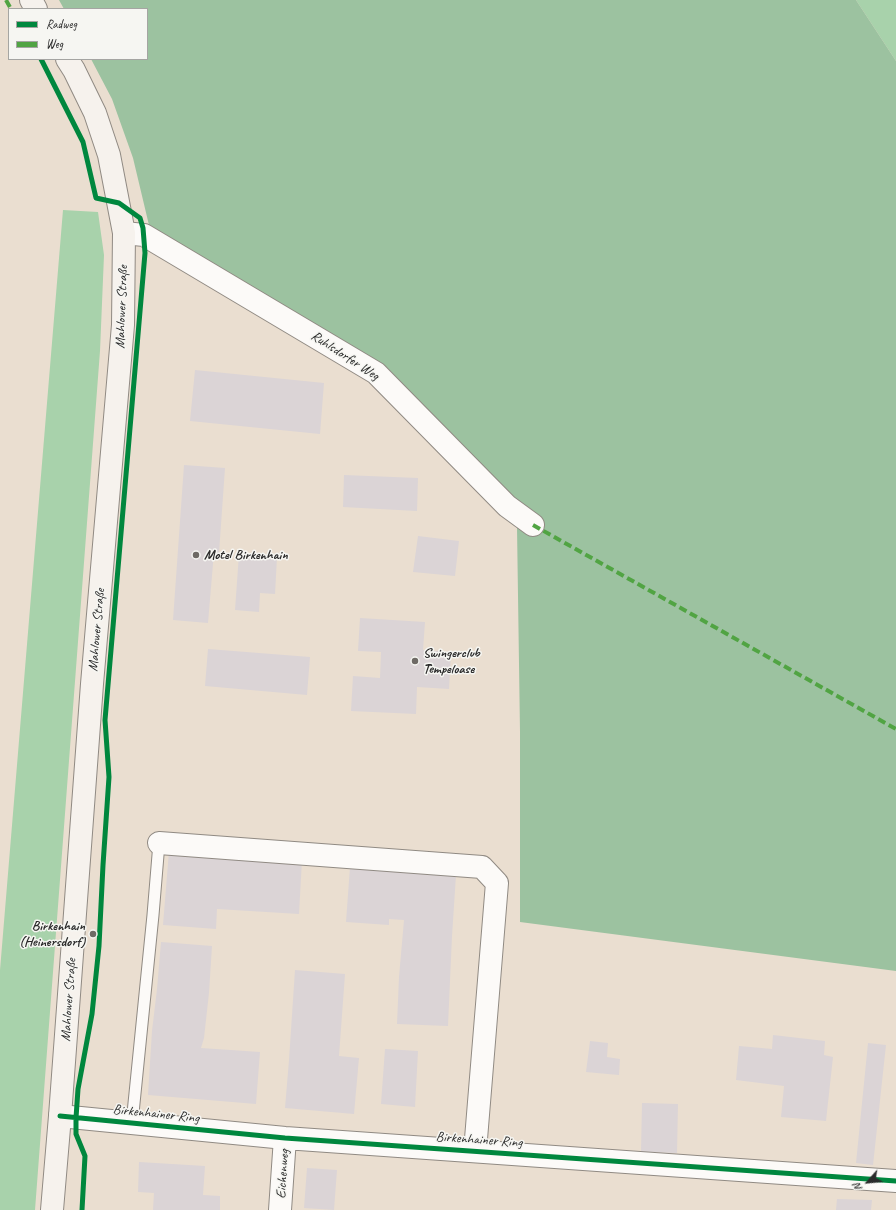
<!DOCTYPE html>
<html>
<head>
<meta charset="utf-8">
<style>
  body { margin:0 }
  #map { position:relative; width:896px; height:1210px; overflow:hidden; background:#eaded0; font-family:Caveat,sans-serif }
  canvas { display:block }
  .legend { position:absolute; left:8px; top:8px; width:140px; height:52px; box-sizing:border-box; background:#f6f6f2; border:1px solid #a5a5a2; margin:0; padding:5px 7px; list-style:none; font-size:12px; color:#2b2b2b }
  .legend li { display:flex; align-items:center; gap:8px; height:20px }
  .legend b { width:20px; border:1px solid #a5a5a2 }
  .north { position:absolute; left:848px; top:1162px; width:40px; height:40px; -webkit-text-stroke:3px #f6f6f2; paint-order:stroke; rotate:243deg; font-size:11px; font-weight:700; line-height:16px; text-align:center; color:#2b2b2b }
  .north::after { content:''; display:block; margin:auto; width:14px; height:18px; background:#2b2b2b; clip-path:polygon(50% 0,100% 100%,50% 72%,0 100%) }
</style>
</head>
<body>
<div id="map">
<canvas width="896" height="1210"></canvas>
<ul class="legend">
<li><b style="height:5px;background:#00873e"></b>Radweg</li>
<li><b style="height:5px;background:#51a443"></b>Weg</li>
</ul>
<div class="north">N</div>
</div>
<script>
const g = document.querySelector('canvas').getContext('2d');
g.lineJoin = 'round';
function fillPath(path, color) { g.fillStyle = color; g.fill(path, 'evenodd'); }
const toPath = rows => new Path2D(rows.map(r => 'M' + r).join(''));
function strokePath(path, color, width, dash) { g.strokeStyle = color; g.lineWidth = width; g.lineCap = dash ? 'butt' : 'round'; g.setLineDash(dash || []); g.stroke(path); }
function drawText(font, color, halo, rows, align = 'center') {
  g.font = font + ' Caveat,sans-serif'; g.lineWidth = 3; g.setLineDash([]); g.textBaseline = 'middle'; g.strokeStyle = halo; g.fillStyle = color; for (const [text, x, y, turn = 0] of rows) {
    g.save(); g.translate(x, y); g.rotate((+turn || 0) * Math.PI / 180); g.textAlign = isNaN(turn) ? turn : align; if (halo) g.strokeText(text, 0, 0); g.fillText(text, 0, 0); g.restore();
  }
}
const green = toPath([
  [856,0,896,0,896,61],
  [63,210,98,212,104,255,100,351,35,1210,0,1210,0,970]
]);
const forest = toPath([
  [59,0,856,0,896,61,896,971,520,922,520,732,517,527,507,506,376,373,153,242,133,158,112,99,91,59,147,59,147,9,64,9]
]);
const building = toPath([
  [195,370,324,383,320,434,190,421],
  [184,465,225,468,219,553,214,552,208,623,173,620],
  [344,475,418,478,417,511,343,507],
  [418,536,459,541,455,576,413,572],
  [239,554,277,557,275,594,260,593,259,612,235,610],
  [360,618,425,622,423,650,451,652,449,689,417,687,416,714,351,711,353,676,380,678,381,652,358,651],
  [208,649,310,657,307,695,205,686],
  [169,851,302,860,299,914,217,909,216,929,163,925],
  [350,867,456,875,452,936,448,1026,397,1024,399,977,404,920,389,919,389,925,346,922],
  [161,942,212,946,209,993,204,1038,201,1048,260,1052,256,1104,148,1095,152,1031,157,989],
  [295,970,345,974,339,1056,359,1058,354,1114,285,1108,289,1060],
  [773,1035,825,1041,824,1055,833,1057,826,1121,781,1117,784,1086,736,1080,739,1046,772,1049],
  [590,1041,608,1043,607,1057,620,1059,619,1075,586,1072],
  [868,1043,886,1045,873,1165,856,1163],
  [385,1049,418,1051,415,1107,381,1104],
  [642,1103,678,1104,677,1153,641,1152],
  [139,1162,205,1166,203,1195,220,1196,220,1210,153,1210,154,1193,138,1192],
  [307,1168,337,1170,334,1210,304,1208],
  [837,1199,872,1200,871,1210,836,1210]
]);
const service = toPath([
  [132,1123,153,915,159,843]
]);
const minor = toPath([
  [124,233,144,235,376,373,507,506,533,525],
  [159,843,482,867,497,883,475,1151],
  [60,1116,285,1138,896,1181],
  [280,1210,285,1138]
]);
const secondary = toPath([
  [31,0,36,9],
  [52,1210,60,1116,92,684,123,325,124,233,109,155,95,113,74,70,67,59]
]);
const quiet = toPath([
  [6,0,11,9],
  [533,525,896,729]
]);
const cycleway = toPath([
  [41,59,83,142,96,198,119,203,140,218,143,228,145,253,105,720,109,777,103,865,99,946,92,1014,78,1089,76,1118,76,1134,85,1156,82,1210],
  [60,1116,285,1138,896,1181]
]);
const markers = [
  [196,555,4,"#6e6a65"],
  [415,661,4,"#6e6a65"],
  [93,934,4,"#6e6a65"]
];
const streetNames = [
  ["Mahlower Straße",122,307,-88],
  ["Ruhlsdorfer Weg",345,356,33],
  ["Mahlower Straße",97,630,-85],
  ["Mahlower Straße",69,1000,-86],
  ["Birkenhainer Ring",156,1114,6],
  ["Birkenhainer Ring",479,1140,4],
  ["Eichenweg",283,1174,-86]
];
const poiNames = [
  ["Motel Birkenhain",204,555],
  ["Swingerclub",423,653],
  ["Tempeloase",423,669],
  ["Birkenhain",85,926,"right"],
  ["(Heinersdorf)",85,942,"right"]
];
fillPath(green, '#a8d2ab');
fillPath(forest, '#9cc2a0');
fillPath(building, '#dbd4d6');
strokePath(service, '#908a83', 13);
strokePath(minor, '#908a83', 24);
strokePath(secondary, '#908a83', 24);
strokePath(service, '#fcfaf8', 11);
strokePath(minor, '#fcfaf8', 22);
strokePath(secondary, '#f6f2ed', 22);
strokePath(quiet, '#51a443', 4, [8, 4]);
strokePath(cycleway, '#00873e', 5);
for (const [x, y, r, color] of markers) { const dot = new Path2D(); dot.arc(x, y, r, 0, 2 * Math.PI); g.fillStyle = color; g.fill(dot); strokePath(dot, '#f6f6f2', 1.5); }
drawText('14px', '#2b2b2b', '#f6f6f2', streetNames);
drawText('bold 14px', '#2b2b2b', '#f6f6f2', poiNames, 'left');
</script>
</body>
</html>
